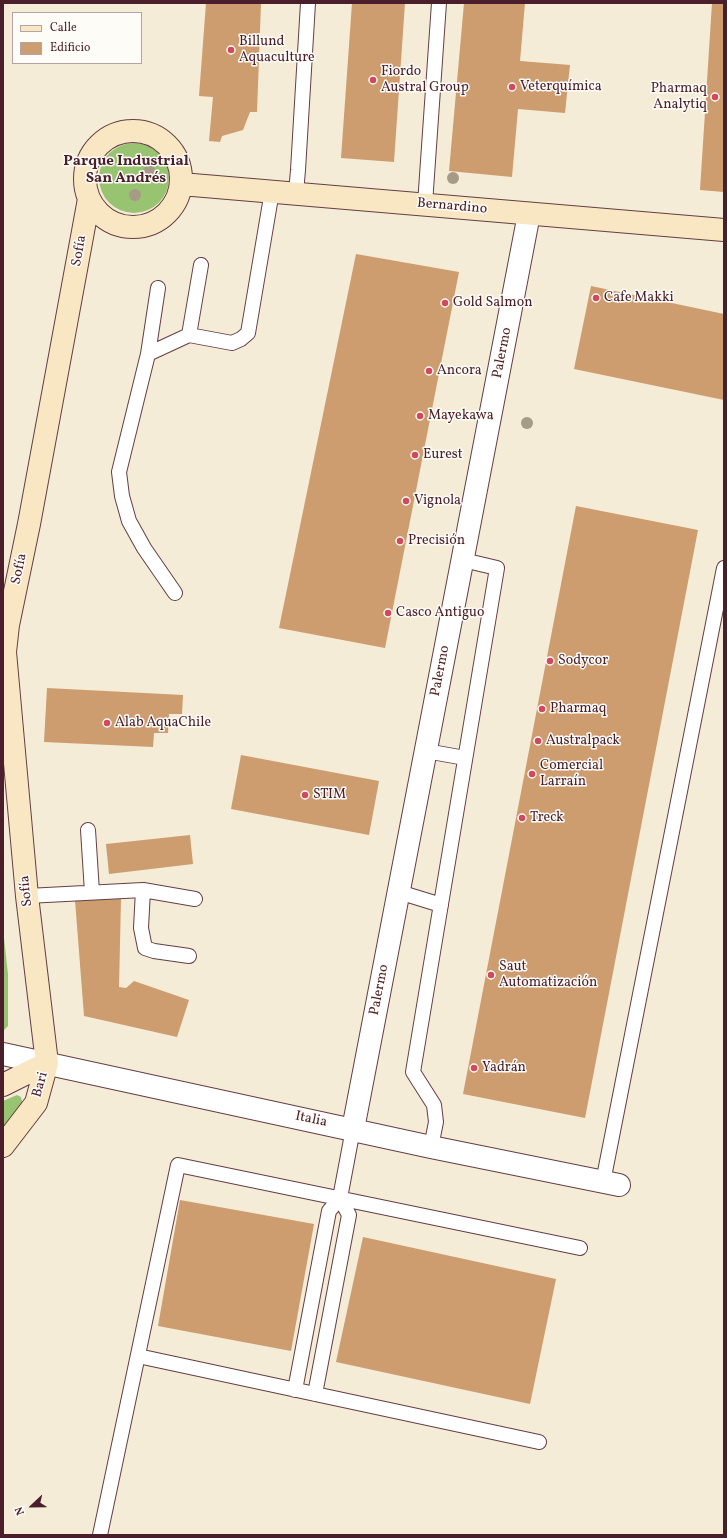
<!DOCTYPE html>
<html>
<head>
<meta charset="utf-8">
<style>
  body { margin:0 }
  #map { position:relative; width:727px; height:1538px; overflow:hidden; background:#f4ecd6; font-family:Vollkorn,serif }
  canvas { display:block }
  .frame { position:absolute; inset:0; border:4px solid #4a1f2b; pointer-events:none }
  .legend { position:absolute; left:12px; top:12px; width:130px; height:52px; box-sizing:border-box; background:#fdfcf7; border:1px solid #b5a4a5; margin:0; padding:5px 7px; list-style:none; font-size:12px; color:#4a1f2b }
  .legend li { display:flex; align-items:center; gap:8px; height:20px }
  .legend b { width:20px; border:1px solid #b5a4a5 }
  .north { position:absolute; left:12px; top:1486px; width:40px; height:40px; -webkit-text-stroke:3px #fdfcf7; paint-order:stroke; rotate:248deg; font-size:11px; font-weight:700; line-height:16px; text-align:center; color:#4a1f2b }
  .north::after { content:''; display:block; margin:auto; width:14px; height:18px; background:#4a1f2b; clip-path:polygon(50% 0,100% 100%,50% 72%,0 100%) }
</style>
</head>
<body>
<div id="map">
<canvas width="727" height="1538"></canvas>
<div class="frame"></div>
<ul class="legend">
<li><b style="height:5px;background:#f9e7c3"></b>Calle</li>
<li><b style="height:11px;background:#cd9c6f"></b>Edificio</li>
</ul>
<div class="north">N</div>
</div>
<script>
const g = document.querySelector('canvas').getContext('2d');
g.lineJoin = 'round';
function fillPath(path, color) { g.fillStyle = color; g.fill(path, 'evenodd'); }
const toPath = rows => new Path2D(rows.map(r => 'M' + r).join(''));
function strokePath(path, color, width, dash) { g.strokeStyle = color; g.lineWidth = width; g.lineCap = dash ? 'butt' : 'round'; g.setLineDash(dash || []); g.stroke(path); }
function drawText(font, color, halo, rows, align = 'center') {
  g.font = font + ' Vollkorn,serif'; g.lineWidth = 3; g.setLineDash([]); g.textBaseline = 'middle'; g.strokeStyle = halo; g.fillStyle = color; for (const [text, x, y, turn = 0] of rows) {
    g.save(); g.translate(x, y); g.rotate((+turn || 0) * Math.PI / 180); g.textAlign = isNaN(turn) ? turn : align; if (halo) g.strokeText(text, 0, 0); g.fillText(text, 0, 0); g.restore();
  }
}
const green = toPath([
  '99 178a35 35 0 1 1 70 0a35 35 0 1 1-70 0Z',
  [3,929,8,974,8,1026,3,1031],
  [17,1095,21,1097,23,1106,3,1138,3,1101]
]);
const building = toPath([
  [206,3,261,3,257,112,250,112,243,130,222,136,220,142,209,141,213,97,199,96],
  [352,3,405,3,394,162,341,158],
  [464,3,525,3,520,61,570,65,565,113,518,109,512,177,449,171],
  [712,3,724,3,724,192,700,190],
  [356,254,459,272,385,648,279,628],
  [591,286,724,314,724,400,574,369],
  [576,506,698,530,585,1118,463,1094],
  [47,688,183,695,182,714,169,714,168,733,154,733,153,747,44,742],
  [241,755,379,781,369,835,231,809],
  [190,835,193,864,109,874,106,844],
  [121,899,119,987,126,988,134,981,189,1000,177,1037,84,1016,75,900],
  [180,1200,314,1224,291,1351,158,1326],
  [363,1237,556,1279,530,1404,336,1362]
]);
const lane = toPath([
  [296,193,298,170,308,3],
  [425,204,439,3],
  [158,288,148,354,119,472,122,496,129,521,144,548,175,593],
  [189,335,201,265],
  [148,354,189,335,232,343,241,339,248,333,272,191],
  [426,751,465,758],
  [88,830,92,892],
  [143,890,141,928,145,948,154,951,189,956],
  [399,892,441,905],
  [27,896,143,890,195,899],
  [431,1147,436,1122,434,1105,413,1072,497,568,463,560],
  [603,1182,724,568],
  [138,1356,539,1442],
  [295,1390,329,1211,340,1198,353,1129],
  [315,1394,349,1215,340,1198],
  [100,1535,178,1165,580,1248]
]);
const street = toPath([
  [3,1054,431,1147,619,1185],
  [353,1129,529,214]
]);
const secondary = toPath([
  '85 179a48 48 0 1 1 96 0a48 48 0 1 1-96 0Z',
  [181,184,724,230],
  [3,1085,47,1063],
  [3,1146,36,1103,47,1063,27,896,5,652,8,625,29,524,89,199]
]);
const trees = [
  [149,171],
  [453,178],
  [135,195],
  [527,423]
];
const markers = [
  [231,50,4,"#d1495b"],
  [373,80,4,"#d1495b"],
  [512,87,4,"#d1495b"],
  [715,97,4,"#d1495b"],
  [596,298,4,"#d1495b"],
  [445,303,4,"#d1495b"],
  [429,371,4,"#d1495b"],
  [420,416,4,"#d1495b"],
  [415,455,4,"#d1495b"],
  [406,501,4,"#d1495b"],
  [400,541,4,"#d1495b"],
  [388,613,4,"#d1495b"],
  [550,661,4,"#d1495b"],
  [542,709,4,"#d1495b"],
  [107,723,4,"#d1495b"],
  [538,741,4,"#d1495b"],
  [532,774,4,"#d1495b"],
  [305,795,4,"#d1495b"],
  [522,818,4,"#d1495b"],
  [491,975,4,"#d1495b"],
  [474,1068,4,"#d1495b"]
];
const poiNames = [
  ["Billund",239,42],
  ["Aquaculture",239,58],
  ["Fiordo",381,72],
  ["Austral Group",381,88],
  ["Veterquímica",520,87],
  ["Pharmaq",707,89,"right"],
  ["Analytiq",707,105,"right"],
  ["Cafe Makki",604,298],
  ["Gold Salmon",453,303],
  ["Ancora",437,371],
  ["Mayekawa",428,416],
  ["Eurest",423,455],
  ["Vignola",414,501],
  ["Precisión",408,541],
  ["Casco Antiguo",396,613],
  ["Sodycor",558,661],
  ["Pharmaq",550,709],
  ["Alab AquaChile",115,723],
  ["Australpack",546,741],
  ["Comercial",540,766],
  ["Larraín",540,782],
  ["STIM",313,795],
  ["Treck",530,818],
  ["Saut",499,967],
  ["Automatización",499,983],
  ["Yadrán",482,1068]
];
const streetNames = [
  ["Bernardino",452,207,5],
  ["Sofía",80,251,-80],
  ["Palermo",503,353,-79],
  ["Sofía",20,569,-78],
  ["Palermo",441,671,-79],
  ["Sofía",27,891,-96],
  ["Palermo",380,990,-79],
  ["Bari",41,1085,-74],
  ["Italia",311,1120,12]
];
const neighbourhoodNames = [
  ["Parque Industrial",126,162],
  ["San Andrés",126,179]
];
fillPath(green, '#98c371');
fillPath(building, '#cd9c6f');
strokePath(lane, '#643e45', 16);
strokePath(street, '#643e45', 24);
strokePath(secondary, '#643e45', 24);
strokePath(lane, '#fff', 14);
strokePath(street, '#fff', 22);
strokePath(secondary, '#f9e7c3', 22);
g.fillStyle = '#a59b86';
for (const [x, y] of trees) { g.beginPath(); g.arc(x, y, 6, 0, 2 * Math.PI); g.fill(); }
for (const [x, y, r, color] of markers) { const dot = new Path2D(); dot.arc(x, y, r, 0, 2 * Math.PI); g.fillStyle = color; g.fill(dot); strokePath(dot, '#fdfcf7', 1.5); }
drawText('14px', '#4a1f2b', '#fdfcf7', poiNames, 'left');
drawText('14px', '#4a1f2b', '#fdfcf7', streetNames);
drawText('bold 15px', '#4a1f2b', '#fdfcf7', neighbourhoodNames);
</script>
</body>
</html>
